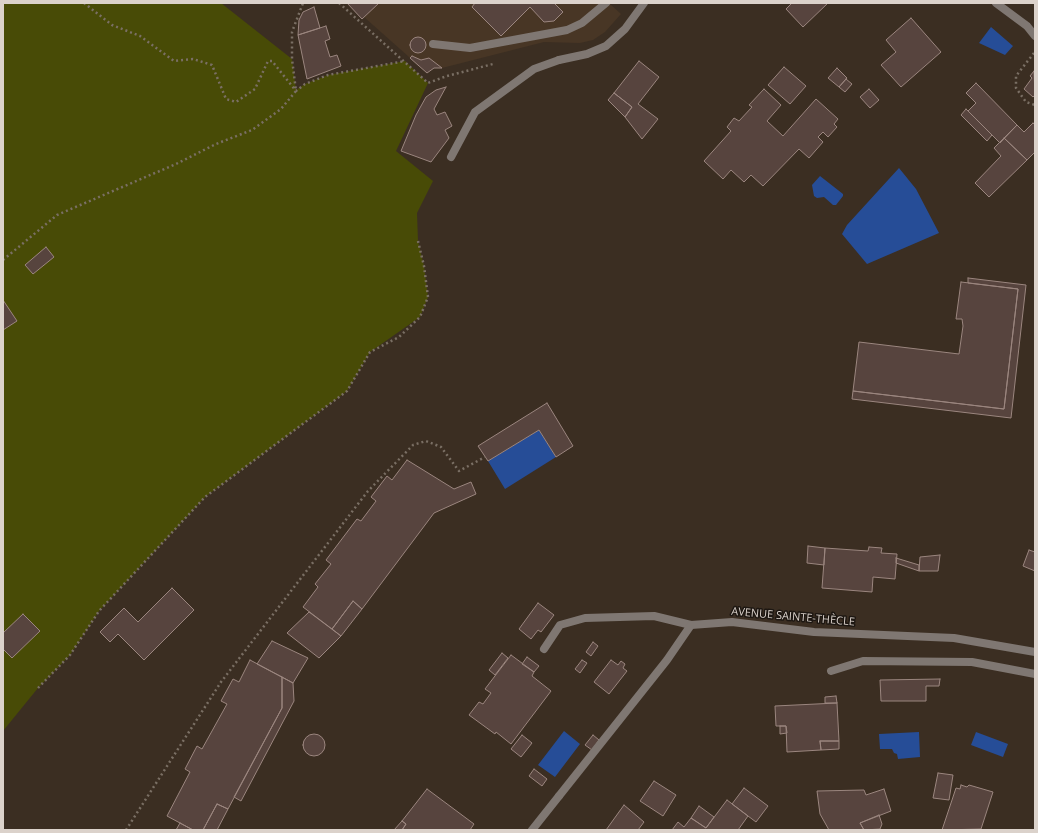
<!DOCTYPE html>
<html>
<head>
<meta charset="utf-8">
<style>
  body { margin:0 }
  #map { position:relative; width:1038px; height:833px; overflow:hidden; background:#3b2e22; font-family:"Open Sans",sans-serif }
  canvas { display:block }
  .frame { position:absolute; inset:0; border:4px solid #dbd2cb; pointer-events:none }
</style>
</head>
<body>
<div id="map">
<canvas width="1038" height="833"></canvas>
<div class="frame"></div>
</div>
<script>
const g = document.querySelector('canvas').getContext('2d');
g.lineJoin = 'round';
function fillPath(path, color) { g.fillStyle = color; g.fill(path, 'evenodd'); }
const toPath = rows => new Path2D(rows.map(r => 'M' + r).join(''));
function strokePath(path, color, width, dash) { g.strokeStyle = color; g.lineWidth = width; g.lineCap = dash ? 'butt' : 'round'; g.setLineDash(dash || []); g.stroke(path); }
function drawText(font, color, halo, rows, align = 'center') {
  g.font = font + ' "Open Sans",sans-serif'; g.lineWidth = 3; g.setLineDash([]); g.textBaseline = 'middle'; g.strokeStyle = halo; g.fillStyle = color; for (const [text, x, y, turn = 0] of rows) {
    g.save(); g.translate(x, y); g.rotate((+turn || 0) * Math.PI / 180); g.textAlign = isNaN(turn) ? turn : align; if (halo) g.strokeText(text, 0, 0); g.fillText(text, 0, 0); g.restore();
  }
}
const built = toPath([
  [348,3,609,3,621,14,605,32,593,40,580,43,544,42,442,68,434,68,427,73,364,17,362,19]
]);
const green = toPath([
  [3,3,221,3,292,59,296,90,305,84,328,75,405,61,428,83,396,151,433,181,417,213,418,241,424,266,428,297,420,317,370,352,347,391,205,497,99,611,70,655,38,688,3,731]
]);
const water = toPath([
  [991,27,1013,46,1005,55,979,43],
  [899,168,916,189,939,233,867,264,842,234,847,225],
  [820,176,843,194,843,196,836,205,833,205,824,197,817,198,814,196,812,185],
  [539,430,556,457,505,489,488,461],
  [564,731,580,744,555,777,538,765],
  [919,732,920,757,898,759,897,754,894,753,892,749,880,749,879,734],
  [976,732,1008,744,1003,757,971,745]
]);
const building = toPath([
  [347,3,379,3,362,19,347,3],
  [475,3,554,3,563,12,554,21,544,22,530,7,501,36,472,7,475,3],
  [792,3,828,3,803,27,786,9,792,3],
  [314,7,320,28,298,35,299,20,303,12,314,7],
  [911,18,941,52,901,87,881,65,896,52,886,40,911,18],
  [326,26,330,39,325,41,330,57,337,55,341,66,307,79,298,35,326,26],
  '410 45a8 8 0 1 1 16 0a8 8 0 1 1-16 0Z',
  [412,56,421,60,429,58,442,68,434,68,427,73,410,58,412,56],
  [639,61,659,77,638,104,658,119,642,139,625,117,632,107,614,93,639,61],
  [784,67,806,86,790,104,768,85,784,67],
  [837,68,847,78,839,87,828,78,837,68],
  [1034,71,1035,95,1033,97,1024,89,1032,78,1030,76,1034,71],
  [846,79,852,84,845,92,839,87,846,79],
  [976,83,1017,125,1000,143,968,111,976,103,966,93,976,83],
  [446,87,434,109,437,115,445,112,452,126,445,130,449,138,431,162,401,151,416,115,426,97,436,90,446,87],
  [764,89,781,105,767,121,783,136,816,99,838,119,834,124,837,127,828,137,823,132,818,137,823,142,809,158,799,149,763,186,751,175,744,182,731,170,723,179,704,161,731,131,727,127,734,118,739,121,752,107,749,105,764,89],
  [869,89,879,100,870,108,860,97,869,89],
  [614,93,632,107,625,117,608,100,614,93],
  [966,109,992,135,987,141,961,115,966,109],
  [1033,123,1035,125,1035,152,1027,160,1004,138,1017,125,1024,132,1033,123],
  [1004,138,1027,160,989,197,975,183,1001,156,994,148,1004,138],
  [46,247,54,257,33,274,25,265,46,247],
  [968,278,1026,285,1011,418,852,399,853,391,1004,409,1018,289,968,283,968,278],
  [961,282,1018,289,1004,409,853,391,859,342,959,354,963,326,962,319,956,319,961,282],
  [3,300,17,321,3,330,3,300],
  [547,403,573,446,556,457,539,430,488,461,478,446,547,403],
  [407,460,454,489,471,482,476,494,434,513,362,609,353,601,332,629,303,607,318,587,315,584,331,564,326,560,357,519,361,521,376,501,371,497,387,476,392,480,407,460],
  [808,546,825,548,824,565,807,563,808,546],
  [869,547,882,548,881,553,897,554,895,579,873,577,872,592,822,588,825,548,868,551,869,547],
  [1029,550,1035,552,1035,571,1023,566,1029,550],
  [940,555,938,571,919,571,920,557,940,555],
  [896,558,919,565,919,571,896,563,896,558],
  [172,588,194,610,144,660,118,634,110,642,100,632,124,608,138,622,172,588],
  [353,601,362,609,341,636,332,629,353,601],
  [538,603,554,615,541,632,538,630,531,639,519,629,538,603],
  [309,612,341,636,319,658,287,633,309,612],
  [23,614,40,631,12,658,3,649,3,633,23,614],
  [272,641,308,658,293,683,257,664,272,641],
  [593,642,598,646,591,656,586,652,593,642],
  [502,653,508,658,495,675,489,670,502,653],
  [511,655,534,672,532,676,551,691,511,744,496,732,495,734,469,715,479,702,483,704,491,693,485,689,511,655],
  [527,657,539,666,534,672,522,664,527,657],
  [250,660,282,677,282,708,228,809,217,804,203,830,193,830,167,816,190,772,185,769,197,746,202,749,227,704,221,701,233,679,239,682,250,660],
  [582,660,587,663,580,673,575,669,582,660],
  [611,660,618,665,621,661,625,664,623,668,627,671,609,694,594,682,611,660],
  [282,677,293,683,294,701,241,801,234,797,282,708,282,677],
  [940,679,939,686,926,686,926,701,881,701,880,680,940,679],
  [836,696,837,703,825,703,825,697,836,696],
  [837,703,839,741,820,741,821,750,787,752,786,726,776,726,775,706,837,703],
  [780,726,786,726,787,733,780,734,780,726],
  '303 745a11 11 0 1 1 22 0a11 11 0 1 1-22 0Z',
  [522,735,532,743,521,757,511,749,522,735],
  [593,735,599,740,592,750,585,745,593,735],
  [820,741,839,741,839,749,821,750,820,741],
  [534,769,547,779,542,786,529,776,534,769],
  [938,773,953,775,949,800,933,798,938,773],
  [654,781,676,795,663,816,640,801,654,781],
  [961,785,967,787,969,785,993,792,981,829,942,830,956,788,960,789,961,785],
  [744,788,768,806,756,822,732,804,744,788],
  [427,789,474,824,470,830,402,830,406,824,402,821,427,789],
  [884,789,891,811,860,823,864,830,829,830,820,814,817,791,864,790,866,795,884,789],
  [727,800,748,816,738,830,672,830,678,822,684,827,691,818,706,828,727,800],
  [217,804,228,809,217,830,203,830,217,804],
  [624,805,644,822,638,830,606,830,624,805],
  [699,806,714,817,706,828,691,818,699,806],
  [879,815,882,824,880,829,864,830,860,823,879,815],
  [402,821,406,824,402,830,394,830,402,821],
  [180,823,193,830,176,830,180,823]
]);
const path = toPath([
  [84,3,112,25,140,36,174,61,193,59,212,65,226,99,236,102,255,89,268,61,272,61,296,91,305,84,328,75,405,61],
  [339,3,428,83,447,76,493,64],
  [1034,53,1016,76,1016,88,1026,102,1035,105],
  [3,260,57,215,176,164,216,144,252,130,281,109,296,91,292,59,292,32,303,3],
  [38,688,70,655,99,611,205,497,347,391,370,352,399,337,420,317,428,297,424,266,418,241],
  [126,830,221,682,368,491,413,445,426,441,441,447,459,471,485,457]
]);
const lane = toPath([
  [433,44,470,48,567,30,582,23,606,3],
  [451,157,475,112,534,69,559,60],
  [544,649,560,625,585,618,654,616,691,625],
  [532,830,559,796]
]);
const street = toPath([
  [996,3,1027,26,1035,36],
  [559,60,587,54,606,46,625,29,644,3],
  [831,671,863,661,972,662,1035,674],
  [559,796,667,660,691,625,732,622,814,632,954,638,1035,652]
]);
const streetNames = [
  ["AVENUE SAINTE-THÈCLE",793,617,5]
];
fillPath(built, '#483625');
fillPath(green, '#484b06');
fillPath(water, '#264d97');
fillPath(building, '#57443e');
strokePath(building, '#9b867f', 1);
strokePath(path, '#7a6f64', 2.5, [2, 3]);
strokePath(lane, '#7f7772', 8);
strokePath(street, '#7f7772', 8);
drawText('11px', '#dbd2cb', '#1d1712', streetNames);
</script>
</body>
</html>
